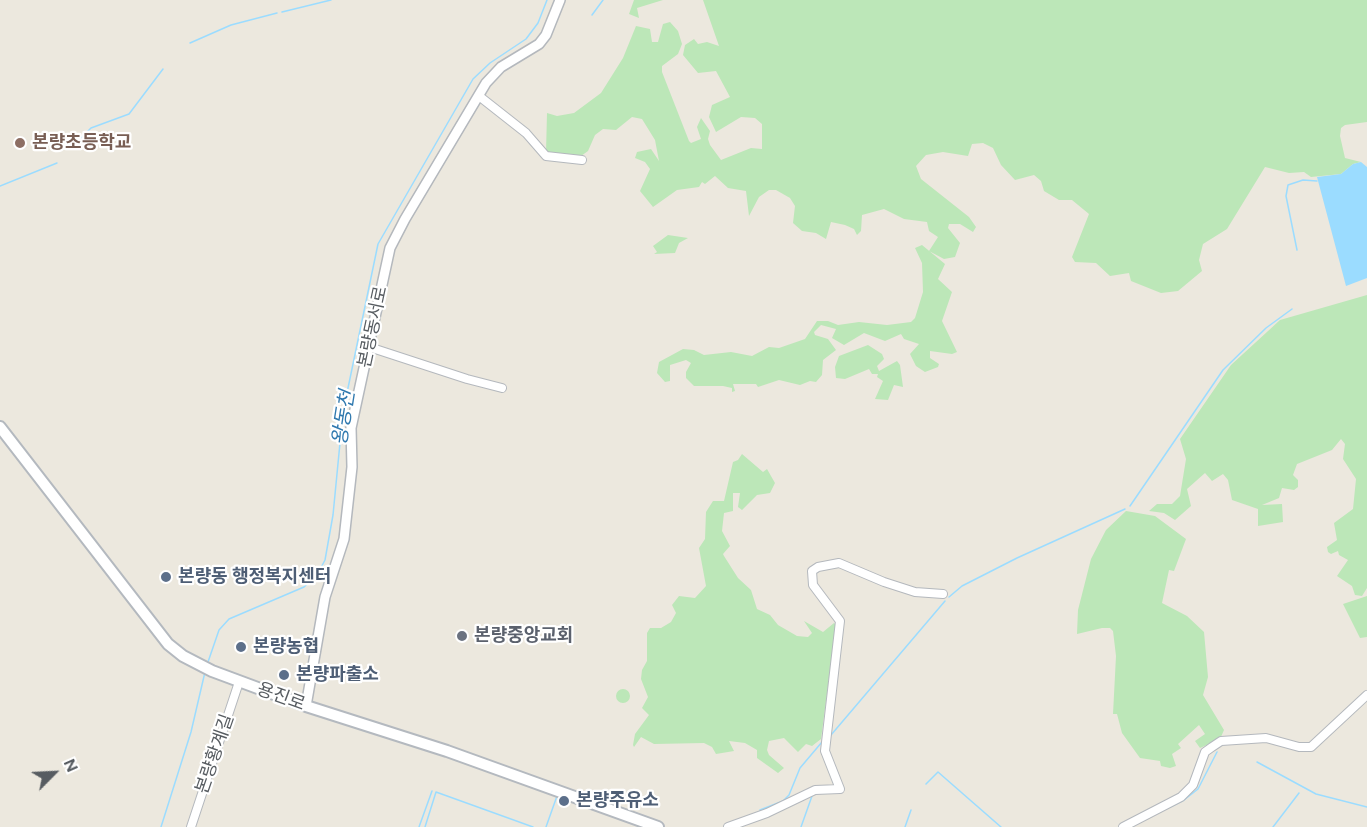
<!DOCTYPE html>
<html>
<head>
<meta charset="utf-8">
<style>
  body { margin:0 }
  #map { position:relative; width:1367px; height:827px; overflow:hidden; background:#ece8de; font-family:Figtree,sans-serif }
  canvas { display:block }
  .north { position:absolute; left:24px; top:743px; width:60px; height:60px; -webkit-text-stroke:4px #fff; paint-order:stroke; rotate:66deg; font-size:16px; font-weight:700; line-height:24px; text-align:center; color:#575c61 }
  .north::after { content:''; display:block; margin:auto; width:21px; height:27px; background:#575c61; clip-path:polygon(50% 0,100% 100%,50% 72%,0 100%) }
</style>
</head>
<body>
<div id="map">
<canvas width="1367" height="827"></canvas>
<div class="north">N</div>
</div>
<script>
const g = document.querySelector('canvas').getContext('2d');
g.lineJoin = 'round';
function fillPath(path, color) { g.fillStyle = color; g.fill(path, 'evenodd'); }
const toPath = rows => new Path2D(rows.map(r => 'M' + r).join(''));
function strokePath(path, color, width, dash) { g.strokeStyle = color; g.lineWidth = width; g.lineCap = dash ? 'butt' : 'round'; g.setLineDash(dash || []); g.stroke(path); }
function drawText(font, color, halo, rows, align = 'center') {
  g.font = font + ' Figtree,"Noto Sans KR",sans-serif'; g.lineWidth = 4.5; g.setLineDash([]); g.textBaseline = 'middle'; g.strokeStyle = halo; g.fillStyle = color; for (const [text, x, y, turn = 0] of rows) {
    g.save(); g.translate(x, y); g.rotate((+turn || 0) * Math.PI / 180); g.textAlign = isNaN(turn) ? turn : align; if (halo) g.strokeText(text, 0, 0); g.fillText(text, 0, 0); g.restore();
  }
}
const green = toPath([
  [634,0,663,0,637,8,639,18,629,14],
  [703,0,1367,0,1367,122,1345,125,1341,128,1340,136,1345,158,1361,162,1353,164,1341,174,1311,177,1304,172,1289,173,1265,167,1227,229,1203,244,1199,260,1202,271,1178,291,1161,293,1131,281,1129,273,1110,276,1096,263,1075,262,1072,257,1089,214,1072,200,1059,200,1044,191,1041,181,1034,175,1015,180,1001,165,993,148,983,143,972,144,968,156,943,152,926,155,916,166,921,179,969,217,976,227,973,232,960,224,949,224,948,228,960,243,955,257,944,259,929,251,938,237,929,231,927,222,904,219,884,209,862,215,861,231,857,235,854,229,845,225,831,222,826,239,816,233,802,231,793,223,795,206,790,198,776,190,769,190,759,197,749,216,746,191,728,188,715,176,705,184,702,182,699,187,677,190,653,207,640,191,650,169,645,162,635,158,637,152,651,149,659,161,655,140,642,119,632,117,616,130,603,129,595,135,588,151,581,156,546,153,547,113,557,116,574,113,601,93,623,58,636,26,650,29,652,42,658,42,663,24,670,22,678,31,682,44,678,54,662,66,662,72,689,141,691,143,701,139,697,127,701,118,710,131,708,139,710,145,721,160,751,148,762,149,762,124,755,118,741,117,716,132,709,117,712,105,730,97,716,71,698,73,683,55,685,45,694,39,698,44,707,42,719,46],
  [668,235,688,238,679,243,675,253,654,254,657,252,653,246],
  [922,245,945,264,938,279,952,292,942,321,957,352,952,354,930,351,930,358,939,364,938,367,925,372,916,366,910,354,919,344,904,339,901,334,885,341,864,333,844,345,832,338,836,329,821,325,814,332,815,335,828,339,836,350,823,360,822,375,816,382,810,381,800,385,779,380,758,387,756,384,733,384,735,391,732,392,732,388,723,386,694,386,686,378,686,372,691,363,686,360,670,365,670,381,665,382,657,373,659,362,683,349,694,350,704,355,731,352,752,356,769,347,779,348,805,339,817,321,828,321,838,325,859,322,887,325,911,322,915,318,923,292,922,263,915,248],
  [1367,295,1367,588,1362,596,1355,595,1352,586,1337,576,1348,560,1339,555,1338,551,1331,554,1328,552,1327,547,1337,540,1334,523,1353,509,1356,479,1343,459,1345,444,1341,439,1332,450,1297,464,1293,475,1298,480,1298,487,1294,490,1282,488,1279,498,1262,505,1282,504,1283,522,1258,526,1258,509,1232,500,1228,480,1223,474,1212,481,1205,473,1187,489,1191,506,1175,520,1164,513,1149,511,1157,504,1172,504,1180,496,1186,459,1180,439,1231,365,1280,320],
  [868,345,882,354,884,359,877,366,879,371,897,361,900,365,903,387,894,385,888,400,875,399,883,381,877,377,878,374,872,374,869,369,845,379,836,378,835,367,839,356],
  [742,454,763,472,767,469,775,483,770,493,757,495,742,510,738,507,740,493,733,493,733,511,724,513,722,531,730,546,723,554,724,556,738,578,751,590,757,609,770,615,778,625,797,636,808,637,812,633,804,621,823,632,834,623,836,625,821,739,812,746,806,744,798,752,784,738,769,741,767,750,769,755,784,768,778,773,757,758,757,750,745,743,729,741,734,751,716,754,712,747,704,743,654,744,641,737,634,747,633,745,635,734,649,715,642,708,648,697,641,679,642,670,647,661,647,633,650,628,661,628,671,622,676,613,672,605,679,596,695,598,706,586,699,548,705,539,706,512,713,501,724,501,733,462,738,460],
  [1126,511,1155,516,1186,539,1174,571,1169,570,1162,603,1187,616,1204,632,1208,677,1203,695,1224,730,1220,739,1200,748,1195,741,1205,734,1199,725,1178,744,1181,748,1172,754,1176,766,1170,768,1161,766,1160,761,1140,758,1122,733,1117,714,1113,714,1116,656,1113,631,1110,628,1102,628,1077,634,1078,610,1091,559,1106,530],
  [1367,596,1367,637,1360,638,1343,604],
  '616 696a7 7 0 1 1 14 0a7 7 0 1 1-14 0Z'
]);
const water = toPath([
  [1361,162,1367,167,1367,278,1346,286,1317,177,1341,174,1353,164]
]);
const stream = toPath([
  [282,12,331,0],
  [592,15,603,0],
  [190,43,231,25,277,13],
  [72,147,91,128,129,114,163,69],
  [0,186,57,163],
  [1297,250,1286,196,1288,185,1303,180,1317,181],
  [1130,506,1223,370,1266,328,1292,309],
  [949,597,962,586,1017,558,1125,509],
  [208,662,219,630,229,619,304,587,317,575,325,560,333,515,343,412,378,244,473,79,490,63,526,39,538,23,547,0],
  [831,735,945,601],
  [1257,762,1316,794,1367,807],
  [926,784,938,772,1001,827],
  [1166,809,1184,800,1198,789,1217,752],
  [760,810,783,801,789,795,800,768,822,742],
  [161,827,191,732,205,672],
  [419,827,432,791],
  [425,827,436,792,533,827],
  [546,827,557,796],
  [801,827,812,796],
  [905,827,911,810],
  [1273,827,1299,793]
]);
const minor = toPath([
  [479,96,526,133,546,156,582,160],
  [366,346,467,379,502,388],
  [191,827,239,682],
  [728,827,767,813,815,790,840,789,825,751,840,621,813,585,812,571,818,567,839,563,884,582,915,592,943,594],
  [1123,827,1181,797,1193,785,1205,752,1212,747,1221,741,1266,738,1299,747,1311,747,1367,695]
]);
const tertiary = toPath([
  [306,706,325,597,344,539,352,467,351,428,390,248,405,219,486,83,501,67,539,44,546,35,560,0]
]);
const secondary = toPath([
  [0,427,168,644,183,656,212,671,306,706,447,751,658,827]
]);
const markers = [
  [20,143,6,"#8d6e63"],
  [166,577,6,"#5c6f8a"],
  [462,636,6,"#6b7280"],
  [241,647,6,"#5c6f8a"],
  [284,675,6,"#5c6f8a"],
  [564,801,6,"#5c6f8a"]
];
const educationNames = [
  ["본량초등학교",32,143]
];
const streetNames = [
  ["본량동서로",373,327,-78],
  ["용진로",281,697,20],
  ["본량황계길",215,754,-71]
];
const serviceNames = [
  ["본량동 행정복지센터",178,577],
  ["본량농협",253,647],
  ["본량파출소",296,675],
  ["본량주유소",576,801]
];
const worshipNames = [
  ["본량중앙교회",474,636]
];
const waterNames = [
  ["왕동천",344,418,-81]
];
fillPath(green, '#bce7b8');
fillPath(water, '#9bdcff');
strokePath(stream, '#9bdcff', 1.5);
strokePath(minor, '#b4b8bd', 10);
strokePath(tertiary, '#b4b8bd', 12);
strokePath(secondary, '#b4b9bf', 14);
strokePath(minor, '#fff', 8);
strokePath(tertiary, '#fff', 9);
strokePath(secondary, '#fff', 10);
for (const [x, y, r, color] of markers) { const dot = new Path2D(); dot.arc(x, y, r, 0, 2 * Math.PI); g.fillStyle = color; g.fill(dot); strokePath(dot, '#fff', 2); }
drawText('bold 18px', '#785e54', '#fff', educationNames, 'left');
drawText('18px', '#575c61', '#fff', streetNames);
drawText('bold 18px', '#4e5e75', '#fff', serviceNames, 'left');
drawText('bold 18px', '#5b616d', '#fff', worshipNames, 'left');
drawText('italic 20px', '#3079af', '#fff', waterNames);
</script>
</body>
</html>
